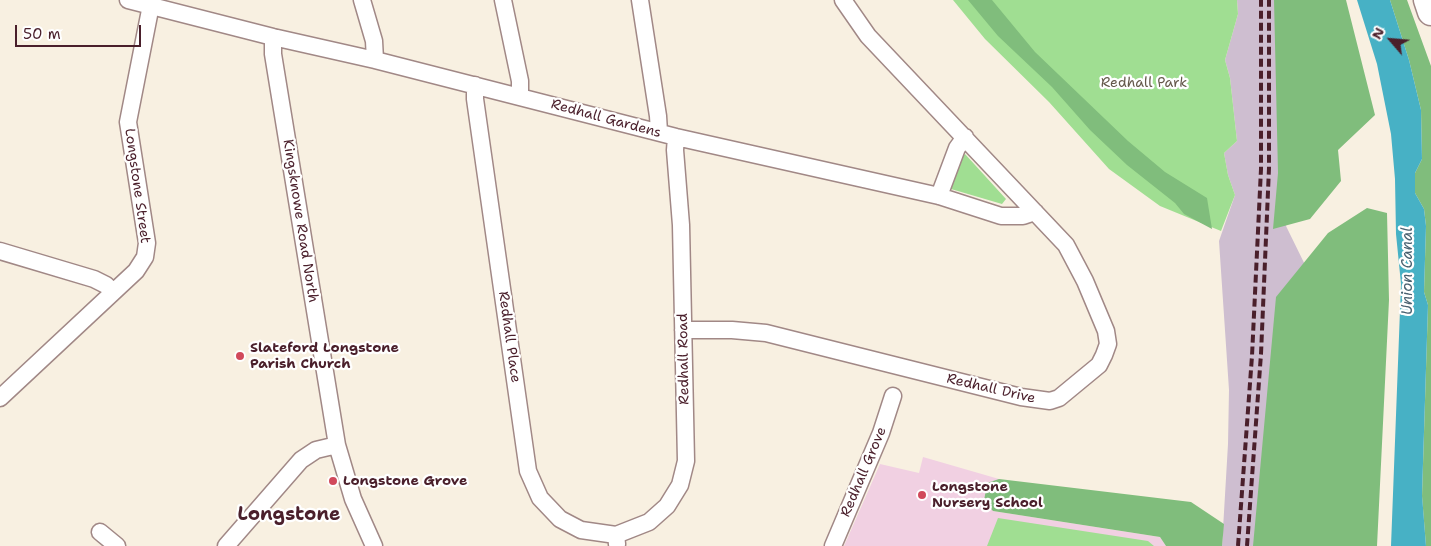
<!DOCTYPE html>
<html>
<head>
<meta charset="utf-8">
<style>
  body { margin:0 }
  #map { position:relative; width:1431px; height:546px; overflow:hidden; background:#f8f0e1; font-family:"Shantell Sans",sans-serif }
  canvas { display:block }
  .north { position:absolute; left:1366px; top:15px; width:50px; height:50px; -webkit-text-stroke:4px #fff; paint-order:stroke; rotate:297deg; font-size:14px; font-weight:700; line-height:20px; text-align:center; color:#4a1f2b }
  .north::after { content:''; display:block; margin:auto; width:18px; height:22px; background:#4a1f2b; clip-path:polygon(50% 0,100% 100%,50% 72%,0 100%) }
  .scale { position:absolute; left:15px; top:25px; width:126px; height:22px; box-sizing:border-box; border:2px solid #4a1f2b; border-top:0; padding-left:6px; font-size:15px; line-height:18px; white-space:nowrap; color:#4a1f2b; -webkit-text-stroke:4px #fff; paint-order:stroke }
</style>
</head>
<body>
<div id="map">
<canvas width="1431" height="546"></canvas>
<div class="north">N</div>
<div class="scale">50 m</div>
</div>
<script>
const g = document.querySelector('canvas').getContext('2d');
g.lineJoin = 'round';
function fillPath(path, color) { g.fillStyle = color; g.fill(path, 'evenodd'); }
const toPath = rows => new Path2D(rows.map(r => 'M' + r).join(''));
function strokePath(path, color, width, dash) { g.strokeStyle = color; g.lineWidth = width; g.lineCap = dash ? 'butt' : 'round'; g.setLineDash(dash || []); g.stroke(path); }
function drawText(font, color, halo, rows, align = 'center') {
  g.font = font + ' "Shantell Sans",sans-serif'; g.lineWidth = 4.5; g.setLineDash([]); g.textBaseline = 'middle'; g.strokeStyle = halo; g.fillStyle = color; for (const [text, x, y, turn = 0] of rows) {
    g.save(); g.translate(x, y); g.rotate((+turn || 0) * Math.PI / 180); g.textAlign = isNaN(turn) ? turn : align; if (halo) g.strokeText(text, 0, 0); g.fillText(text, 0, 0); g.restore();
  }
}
const built = toPath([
  [923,457,999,479,993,511,1160,537,1166,546,844,546,880,464,919,473]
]);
const industrial = toPath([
  [1237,0,1345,0,1286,226,1312,279,1263,546,1222,546,1228,444,1229,390,1219,241,1235,195,1228,175,1224,153,1237,141,1230,78,1225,60,1238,14]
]);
const green = toPath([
  [953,0,1237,0,1238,14,1225,60,1230,78,1237,141,1224,153,1228,175,1235,195,1221,231,1160,206,1109,169,1049,102,985,39],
  [965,154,1006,199,1002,204,951,189,950,182,960,159],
  [998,518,1148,541,1154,546,987,546]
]);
const forest = toPath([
  [968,0,992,0,1035,52,1128,141,1165,172,1207,198,1212,229,1184,214,1175,203,1127,165,1090,130,1052,87,998,36],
  [1274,0,1346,0,1375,115,1338,150,1341,181,1310,219,1273,229,1278,173],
  [1390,0,1407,0,1431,66,1431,546,1426,546,1422,496,1428,305,1424,292,1426,226,1424,209,1415,193,1415,173,1422,159,1421,110,1409,60],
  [1367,208,1387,213,1389,300,1377,546,1253,546,1276,297,1328,233],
  [999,479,1191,502,1224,524,1222,546,1166,546,1160,537,993,511,984,501,987,483]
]);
const water = toPath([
  [1357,0,1390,0,1409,60,1421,110,1422,159,1415,173,1415,193,1424,209,1426,226,1424,292,1428,305,1422,495,1426,546,1391,546,1401,284,1396,234,1395,179,1391,134,1377,64]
]);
const minor = toPath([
  [128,0,273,37,375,60,676,137,939,196,1001,216,1023,216,1035,212],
  [362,0,374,41,375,60],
  [503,0,520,81,520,96],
  [640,0,658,116,659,132],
  [273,37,273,54,337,445,353,499,374,546],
  [475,85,475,99,528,471,540,498,560,519,581,530,616,535],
  [939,196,957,148,965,137],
  [0,251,94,279,106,285,113,292],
  [683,330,732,330,766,333,1021,397,1050,401,1059,398,1099,365,1104,355,1108,344,1106,331,1085,281,1066,245,868,36,843,0],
  [0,398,136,271,145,257,147,243,128,122,151,5],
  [100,532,117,546],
  [617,544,616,535,649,522,667,506,680,485,686,461,681,225,675,150,676,137],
  [226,546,301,460,316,450,337,445],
  [833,546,881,433,893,396]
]);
const primary = toPath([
  [1427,0,1431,12]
]);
const rail = toPath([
  [1238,546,1252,356,1261,169,1261,0],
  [1247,546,1261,354,1269,168,1269,0]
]);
const markers = [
  [240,356,5,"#d1495b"],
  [333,481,5,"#d1495b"],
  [922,495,5,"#d1495b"]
];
const parkNames = [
  ["Redhall Park",1144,83]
];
const streetNames = [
  ["Redhall Gardens",606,119,15],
  ["Longstone Street",137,186,82],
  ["Kingsknowe Road North",300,221,81],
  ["Redhall Place",509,337,82],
  ["Redhall Road",684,359,-91],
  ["Redhall Drive",991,389,13],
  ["Redhall Grove",864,472,-67]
];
const poiNames = [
  ["Slateford Longstone",250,348],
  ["Parish Church",250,364],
  ["Longstone Grove",343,481],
  ["Longstone",932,487],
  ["Nursery School",932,503]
];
const waterNames = [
  ["Union Canal",1408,271,-90]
];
const districtNames = [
  ["Longstone",289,515]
];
fillPath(built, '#f1d0e2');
fillPath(industrial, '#cebed0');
fillPath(green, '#a0de92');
fillPath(forest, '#80bd7c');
fillPath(water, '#47b1c5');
strokePath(minor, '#a18886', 19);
strokePath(primary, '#a18886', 29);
strokePath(minor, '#fff', 16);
strokePath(primary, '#fff', 26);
strokePath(rail, '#4a1f2b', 4, [8, 4]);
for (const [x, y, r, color] of markers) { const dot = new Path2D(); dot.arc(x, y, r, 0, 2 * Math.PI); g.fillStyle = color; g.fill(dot); strokePath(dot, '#fff', 2); }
drawText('14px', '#64584a', '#fff', parkNames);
drawText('14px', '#4a1f2b', '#fff', streetNames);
drawText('bold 14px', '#4a1f2b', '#fff', poiNames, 'left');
drawText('italic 15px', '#496170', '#fff', waterNames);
drawText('bold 19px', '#4a1f2b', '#fff', districtNames);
</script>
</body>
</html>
